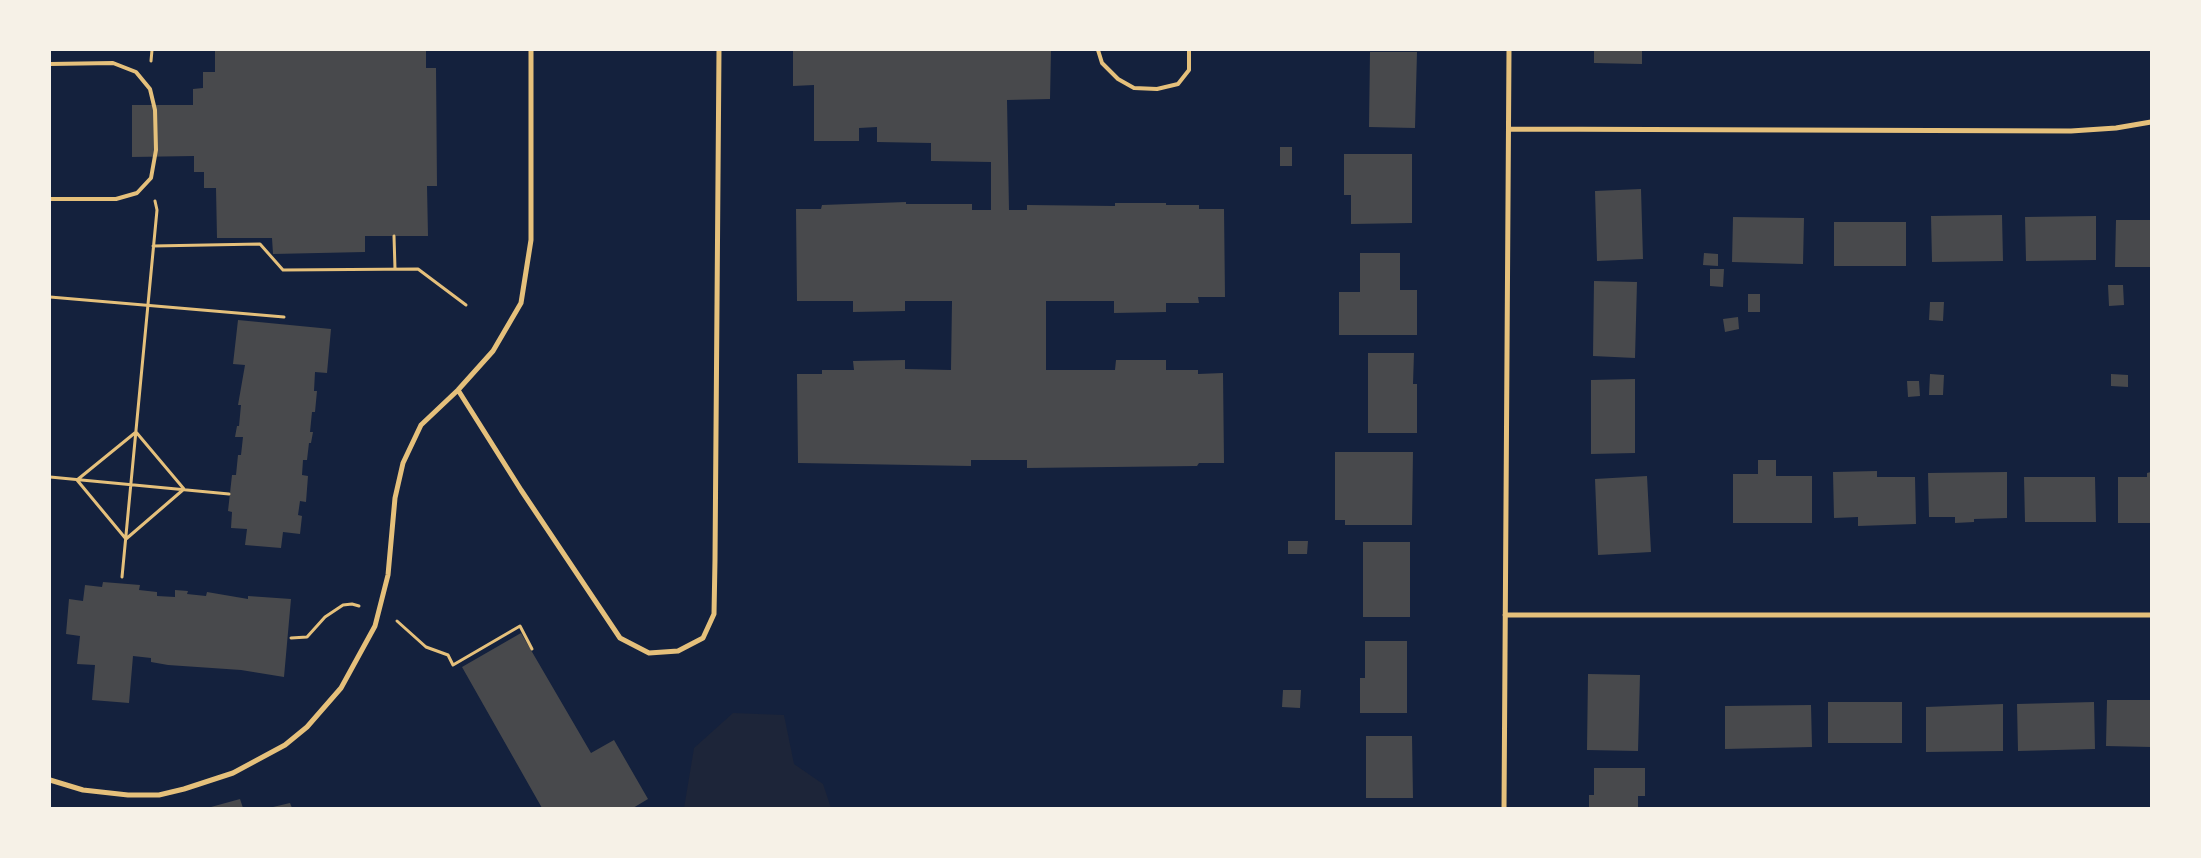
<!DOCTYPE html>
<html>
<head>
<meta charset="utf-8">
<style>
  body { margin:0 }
  #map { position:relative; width:2201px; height:858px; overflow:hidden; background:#14213d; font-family:"Playfair Display",serif }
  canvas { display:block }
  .frame { position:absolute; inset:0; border:51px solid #f6f1e7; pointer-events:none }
</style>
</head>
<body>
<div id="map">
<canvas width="2201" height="858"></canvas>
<div class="frame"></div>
</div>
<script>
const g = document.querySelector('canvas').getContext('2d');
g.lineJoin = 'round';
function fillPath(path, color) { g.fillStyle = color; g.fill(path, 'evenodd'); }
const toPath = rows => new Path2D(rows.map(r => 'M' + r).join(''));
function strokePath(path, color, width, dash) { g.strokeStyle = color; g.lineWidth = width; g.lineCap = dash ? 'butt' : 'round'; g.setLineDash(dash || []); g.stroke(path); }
const green = toPath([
  [733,713,784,715,794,764,823,784,831,808,684,808,694,748]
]);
const building = toPath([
  [215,50,426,50,426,68,436,68,437,186,427,186,428,236,365,236,365,252,273,254,272,238,217,238,216,188,204,188,204,172,194,172,194,156,132,157,132,105,193,105,193,89,203,88,203,72,215,72],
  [793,50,1051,50,1050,99,1007,100,1009,210,1027,210,1027,205,1115,206,1115,203,1166,203,1166,205,1199,205,1199,209,1224,209,1225,297,1198,297,1199,303,1166,303,1166,312,1114,313,1114,301,1046,301,1046,370,1115,370,1116,360,1166,360,1166,370,1198,370,1198,374,1223,373,1224,463,1199,463,1197,466,1027,468,1027,460,971,460,971,466,798,463,797,374,822,374,822,370,854,370,853,361,905,360,905,369,951,370,952,301,905,301,905,311,853,312,853,301,797,301,796,209,821,209,822,205,906,202,906,204,972,204,972,210,991,210,991,162,931,161,931,143,877,142,877,127,859,128,859,141,814,141,814,85,793,86],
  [1594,50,1642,50,1642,64,1594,63],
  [1370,52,1417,52,1415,128,1369,127],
  [1280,147,1292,147,1292,166,1280,166],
  [1344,154,1412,154,1412,223,1351,224,1351,195,1344,195],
  [1641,189,1643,259,1597,261,1595,191],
  [2002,215,2003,261,1932,262,1931,216],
  [2096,216,2096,260,2026,261,2025,217],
  [1733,217,1804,218,1803,264,1732,262],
  [2116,220,2151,220,2151,267,2115,267],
  [1834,222,1906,222,1906,266,1834,266],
  [1360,253,1400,253,1400,290,1417,290,1417,335,1339,335,1339,292,1360,292],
  [1704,253,1718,254,1718,266,1703,265],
  [1710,269,1724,269,1723,287,1710,286],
  [1594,281,1637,282,1635,358,1593,356],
  [2108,285,2123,285,2124,305,2109,306],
  [1748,294,1760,294,1760,312,1748,312],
  [1930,302,1944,302,1943,321,1929,320],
  [1738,317,1739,329,1725,332,1723,319],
  [238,320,331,329,327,373,315,372,314,391,317,391,315,412,312,412,310,432,313,432,311,443,309,443,307,460,303,460,302,475,308,476,306,502,300,501,298,515,302,516,300,534,283,532,281,548,245,545,247,529,231,528,232,512,228,511,232,475,236,475,238,455,241,455,243,437,235,437,237,426,239,426,241,405,238,405,245,365,233,364],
  [1368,353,1414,353,1413,384,1417,384,1417,433,1368,433],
  [1930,374,1944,375,1943,395,1929,395],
  [2111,374,2128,375,2128,387,2111,386],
  [1635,379,1635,453,1591,454,1591,380],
  [1907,381,1919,381,1920,396,1908,397],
  [1335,452,1413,452,1412,525,1345,525,1345,520,1335,520],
  [1758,460,1776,460,1776,476,1812,476,1812,523,1733,523,1733,474,1758,474],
  [1877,471,1877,477,1915,477,1916,524,1858,526,1858,517,1834,518,1833,472],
  [2007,472,2007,518,1974,519,1974,522,1955,523,1955,517,1929,517,1928,473],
  [2151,472,2151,523,2118,523,2118,477,2147,477,2147,473],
  [1647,476,1651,552,1598,555,1595,479],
  [2024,477,2095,477,2096,522,2025,522],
  [1288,541,1308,541,1307,554,1288,554],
  [1363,542,1410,542,1410,617,1363,617],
  [103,582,140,585,139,590,157,592,157,596,175,597,175,590,188,591,187,594,206,596,207,592,248,599,248,596,291,599,284,677,241,670,168,665,151,662,151,658,133,656,129,703,92,700,95,665,77,664,80,636,66,634,69,599,83,601,85,585,102,587],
  [521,633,591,753,614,740,648,799,633,808,542,808,462,667],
  [1365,641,1407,641,1407,713,1360,713,1360,678,1365,678],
  [1588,674,1640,675,1638,751,1587,750],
  [1283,690,1301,690,1300,708,1282,707],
  [2107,700,2151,700,2151,747,2106,746],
  [1828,702,1902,702,1902,743,1828,743],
  [2094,702,2095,749,2018,751,2017,704],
  [2003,704,2003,751,1926,752,1926,707],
  [1811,705,1812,747,1725,749,1725,706],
  [1366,736,1412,736,1413,798,1366,798],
  [1594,768,1645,768,1645,796,1638,796,1638,808,1589,808,1589,795,1594,795],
  [240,799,243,808,211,808,211,807],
  [290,803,292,808,273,808,273,807]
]);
const path = toPath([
  [151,61,152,50],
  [394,236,395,269],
  [153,246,260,244,283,270,418,269,466,305],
  [50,297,284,317],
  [136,432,184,489,126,539,77,480,136,432],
  [50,477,229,494],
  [122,577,157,210,155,201],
  [397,621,426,647,448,655,453,665,520,626,532,649],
  [291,638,307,637,325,617,343,605,352,604,359,606]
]);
const service = toPath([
  [1098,50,1102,63,1118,79,1134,88,1157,89,1178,84,1189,70,1189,50],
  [50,64,113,63,136,72,150,89,155,110,156,150,151,178,137,193,116,199,50,199]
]);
const minor = toPath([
  [1509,129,2071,131,2116,128,2151,122],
  [458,390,521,490,620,638,649,653,678,651,703,638,714,614,715,560,719,50],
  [1505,615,2151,615],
  [50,780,83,790,128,795,159,795,184,789,233,773,285,745,307,727,341,688,375,626,388,575,395,498,403,463,421,425,458,390,493,351,521,303,531,240,531,50],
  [1504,808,1509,50]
]);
fillPath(green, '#1d2539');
fillPath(building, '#48494c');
strokePath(path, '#e5c07b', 3);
strokePath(service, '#e5c07b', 4);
strokePath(minor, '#e5c07b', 5);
</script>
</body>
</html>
